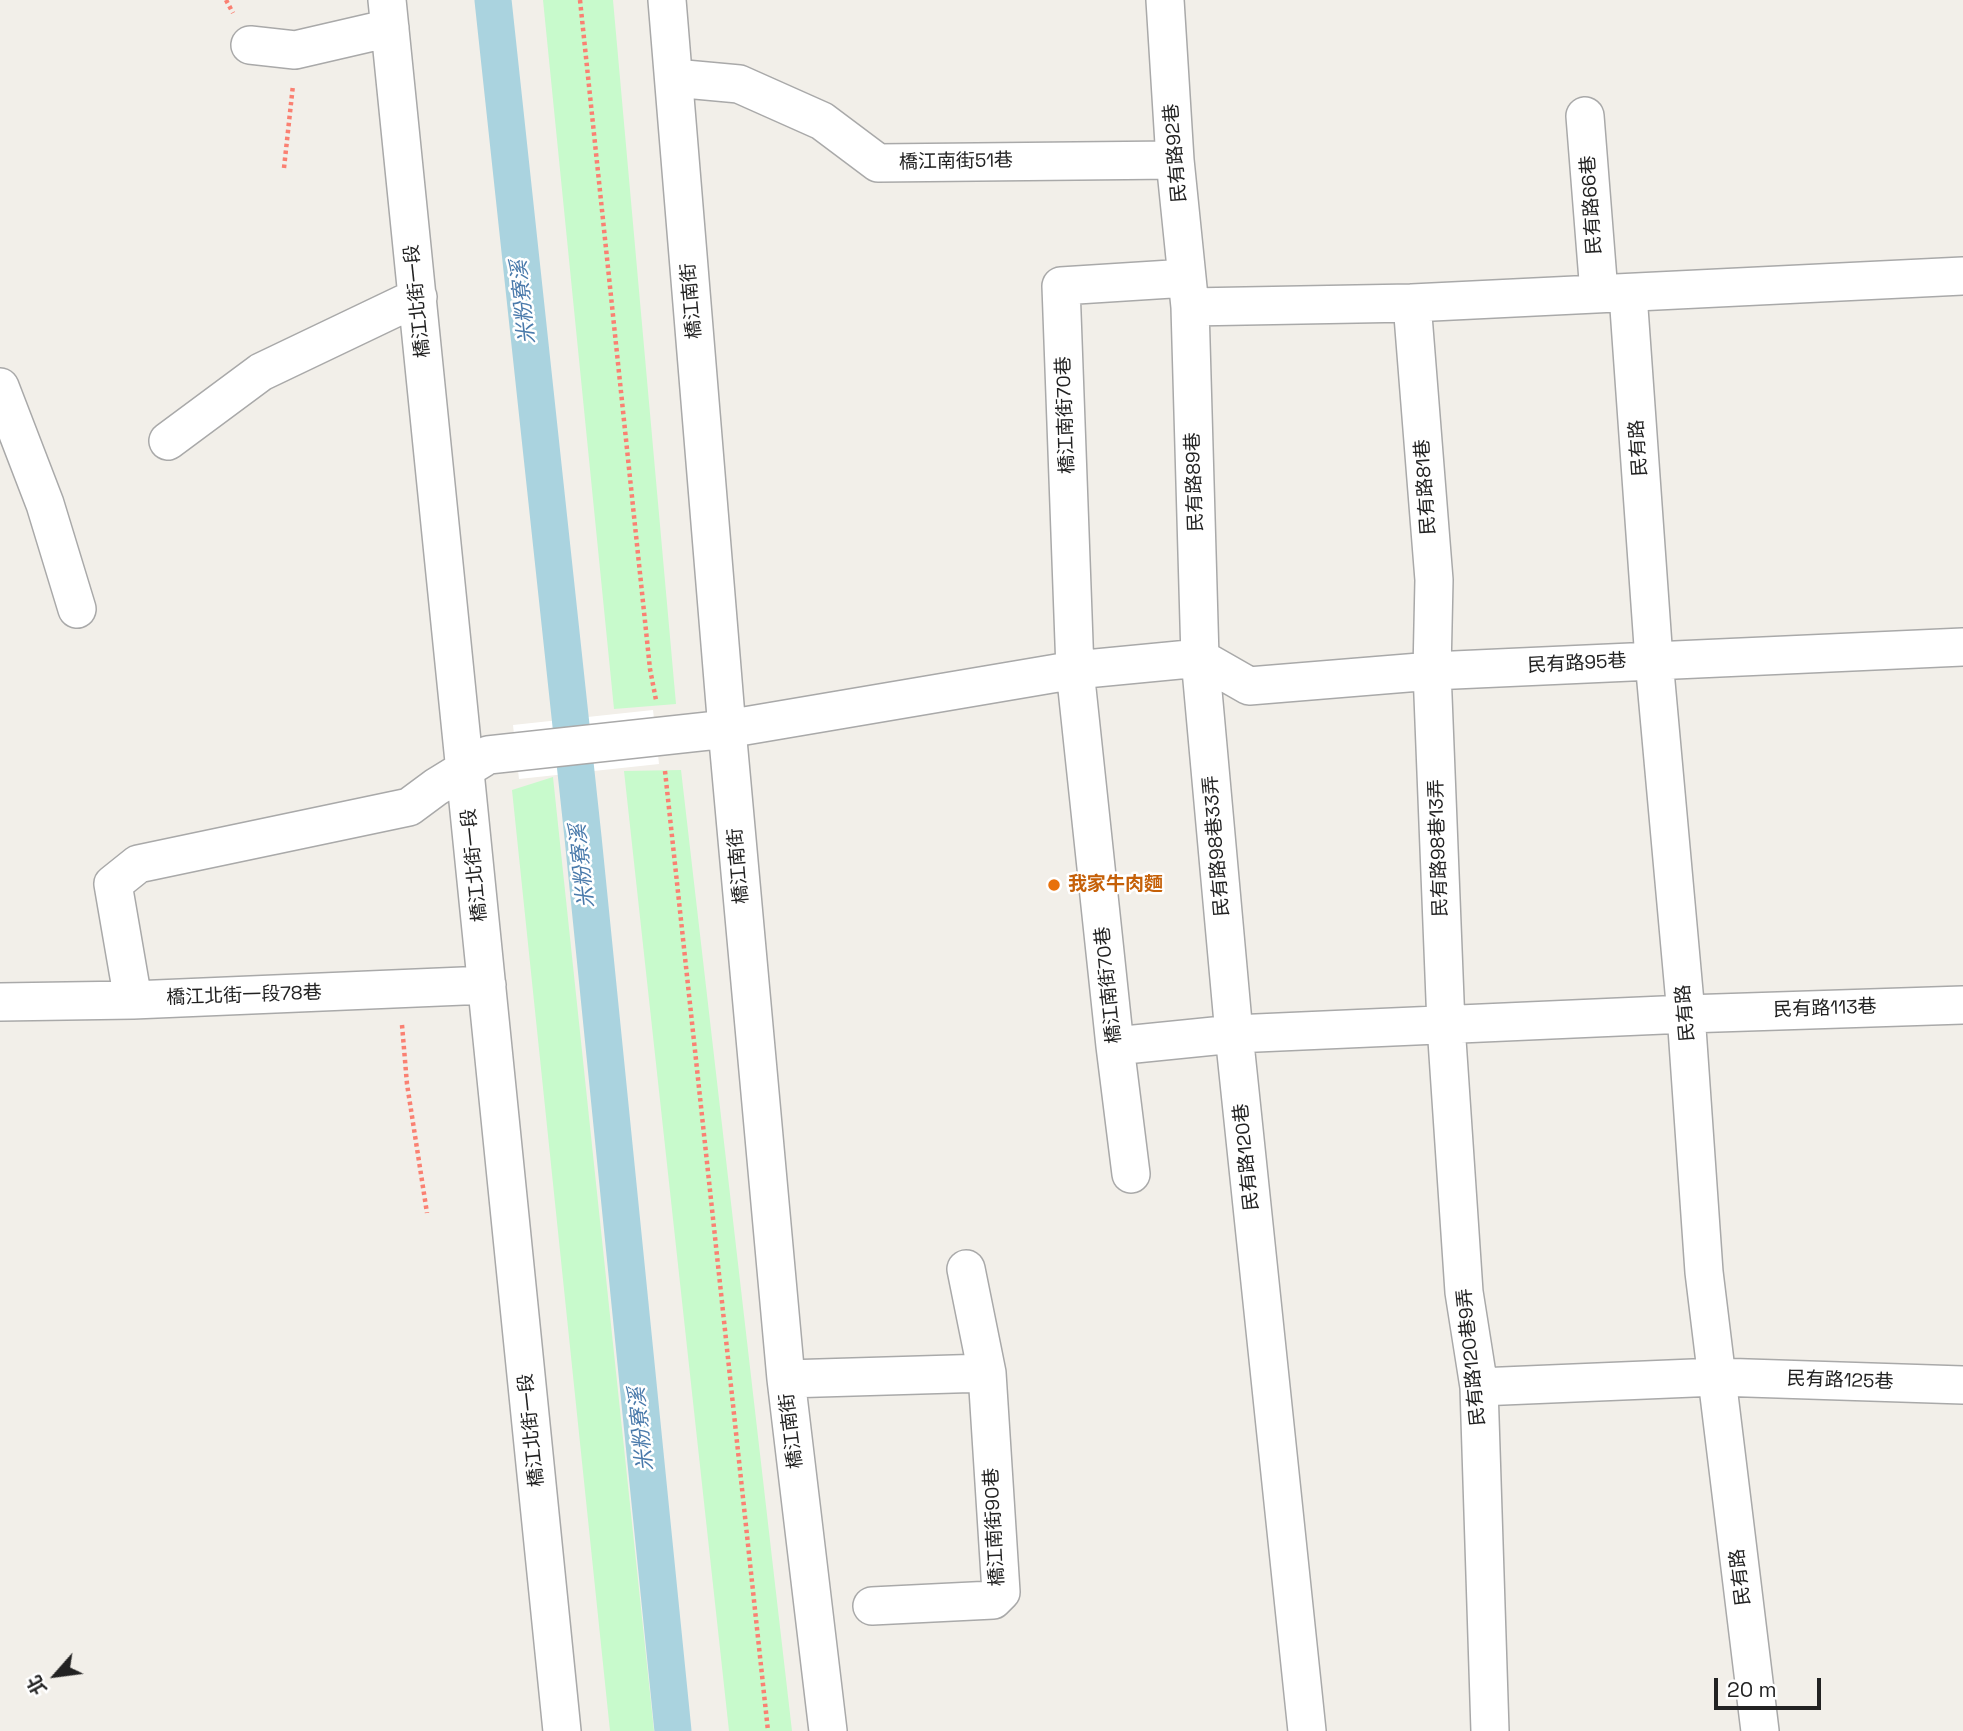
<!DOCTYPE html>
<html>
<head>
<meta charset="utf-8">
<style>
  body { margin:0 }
  #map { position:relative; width:1963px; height:1731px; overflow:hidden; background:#f2efe9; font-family:"Space Grotesk","Noto Sans TC",sans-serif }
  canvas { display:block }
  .north { position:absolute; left:21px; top:1640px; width:70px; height:70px; -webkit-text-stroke:5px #fff; paint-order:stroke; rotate:242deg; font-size:19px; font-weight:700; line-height:28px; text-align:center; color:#222 }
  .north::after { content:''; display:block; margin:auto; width:24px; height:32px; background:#222; clip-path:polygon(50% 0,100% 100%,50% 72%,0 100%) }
  .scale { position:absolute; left:1714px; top:1678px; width:107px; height:32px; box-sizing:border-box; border:4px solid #222; border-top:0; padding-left:9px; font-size:21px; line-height:24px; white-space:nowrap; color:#222; -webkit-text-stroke:5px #fff; paint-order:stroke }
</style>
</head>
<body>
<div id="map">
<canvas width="1963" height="1731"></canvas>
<div class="north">北</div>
<div class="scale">20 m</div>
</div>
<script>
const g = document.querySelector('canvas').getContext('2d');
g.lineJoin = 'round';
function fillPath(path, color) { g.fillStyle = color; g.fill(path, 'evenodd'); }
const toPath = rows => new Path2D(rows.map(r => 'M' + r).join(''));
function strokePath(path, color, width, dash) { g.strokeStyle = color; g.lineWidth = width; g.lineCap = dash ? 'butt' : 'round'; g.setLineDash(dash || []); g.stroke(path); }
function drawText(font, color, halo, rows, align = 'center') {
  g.font = font + ' "Space Grotesk","Noto Sans TC",sans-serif'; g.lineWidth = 5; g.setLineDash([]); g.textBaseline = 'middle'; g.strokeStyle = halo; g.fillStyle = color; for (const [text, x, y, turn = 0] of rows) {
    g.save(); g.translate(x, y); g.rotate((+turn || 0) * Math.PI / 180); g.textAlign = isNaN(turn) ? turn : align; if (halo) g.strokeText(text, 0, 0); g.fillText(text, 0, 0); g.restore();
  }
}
const park = toPath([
  [543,0,613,0,676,704,614,709],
  [681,770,792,1731,729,1731,624,771],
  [553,777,654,1731,610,1731,512,790]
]);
const pier = toPath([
  [653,710,659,764,519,779,513,725]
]);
const canal = toPath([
  [493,0,583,837,673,1731]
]);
const path = toPath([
  [226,0,233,13],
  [580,0,650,669,656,700],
  [284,168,293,85],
  [665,771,768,1731],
  [402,1025,407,1084,427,1213]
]);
const minor = toPath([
  [387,0,562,1731],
  [667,0,727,729,786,1379,828,1731],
  [1165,0,1175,160,1190,307,1200,658,1234,1034,1307,1731],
  [250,45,295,50,390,28],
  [674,78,739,84,822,121,878,163,1175,160],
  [1585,116,1599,293],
  [1628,294,1654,660,1686,1014,1704,1272,1760,1731],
  [1412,303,1434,580,1432,671,1446,1025,1464,1292,1479,1387,1490,1731],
  [1190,307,1412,303,1963,276],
  [0,387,45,504,77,609],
  [168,441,261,372,418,297],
  [1200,658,1249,686,1432,671,1963,647],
  [133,1000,113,884,138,864,409,807,436,787,488,755,727,729,1075,670,1200,658],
  [0,1002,133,1000,487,985],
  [1115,1046,1234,1034,1686,1014,1963,1005],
  [1131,1174,1115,1046,1075,670,1061,286,1187,278],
  [786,1379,987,1373],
  [1479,1387,1717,1377,1963,1385],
  [872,1606,993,1600,1001,1592,987,1373,966,1269]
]);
const markers = [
  [1054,885,7,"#e8710a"]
];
const streetNames = [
  ["民有路92巷",1176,153,-95],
  ["橋江南街51巷",956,162,-1],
  ["民有路66巷",1592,205,-94],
  ["橋江北街一段",418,301,-96],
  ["橋江南街",692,301,-95],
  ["橋江南街70巷",1066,415,-92],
  ["民有路",1639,448,-94],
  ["民有路89巷",1195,482,-92],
  ["民有路81巷",1426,487,-94],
  ["民有路95巷",1577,664,-3],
  ["民有路98巷33弄",1217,846,-95],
  ["民有路98巷13弄",1439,848,-92],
  ["橋江北街一段",475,865,-96],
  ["橋江南街",739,866,-95],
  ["橋江南街70巷",1109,985,-96],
  ["橋江北街一段78巷",244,996,-2],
  ["民有路113巷",1825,1009,-2],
  ["民有路",1686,1013,-95],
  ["民有路120巷",1247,1157,-96],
  ["民有路120巷9弄",1472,1357,-96],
  ["民有路125巷",1840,1381,2],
  ["橋江北街一段",532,1430,-96],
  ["橋江南街",792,1431,-97],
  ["橋江南街90巷",995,1527,-93],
  ["民有路",1741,1577,-97]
];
const foodNames = [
  ["我家牛肉麵",1068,885]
];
const waterNames = [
  ["米粉寮溪",524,302,-96],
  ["米粉寮溪",583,866,-96],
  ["米粉寮溪",642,1429,-96]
];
fillPath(park, '#c8facc');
fillPath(pier, '#fff');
strokePath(canal, '#aad3df', 37);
strokePath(minor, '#a9a9a9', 40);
strokePath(path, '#fa8072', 4.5, [3.5, 3.5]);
strokePath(minor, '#fff', 37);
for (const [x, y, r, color] of markers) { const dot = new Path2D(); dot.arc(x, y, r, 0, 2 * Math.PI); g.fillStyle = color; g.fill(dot); strokePath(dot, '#fff', 2.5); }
drawText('19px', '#222', '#fff', streetNames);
drawText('bold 19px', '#c56008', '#fff', foodNames, 'left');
drawText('italic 21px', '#4a7aab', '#fff', waterNames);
</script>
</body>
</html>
